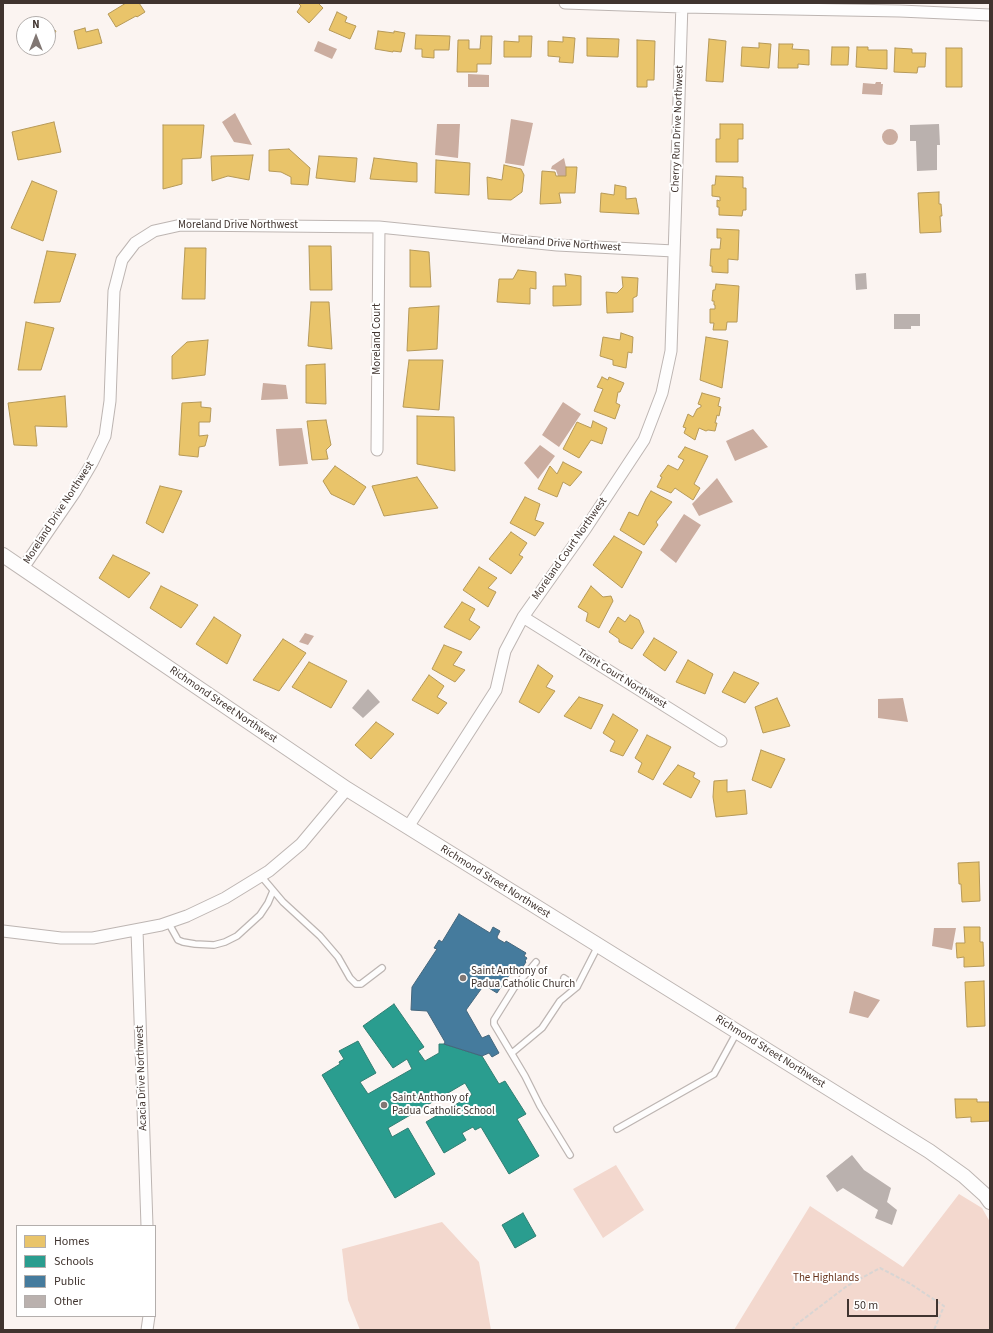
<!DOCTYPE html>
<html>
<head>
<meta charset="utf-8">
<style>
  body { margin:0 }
  #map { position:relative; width:993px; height:1333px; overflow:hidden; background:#fbf4f1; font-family:"Source Sans 3",sans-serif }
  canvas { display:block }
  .frame { position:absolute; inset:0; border:4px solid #40342f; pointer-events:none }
  .legend { position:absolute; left:16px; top:1225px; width:140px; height:92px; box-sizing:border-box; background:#fff; border:1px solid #b3aeac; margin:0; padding:5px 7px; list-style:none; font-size:12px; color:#40342f }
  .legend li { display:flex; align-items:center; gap:8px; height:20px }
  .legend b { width:20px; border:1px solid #b3aeac }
  .north { position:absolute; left:16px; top:16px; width:40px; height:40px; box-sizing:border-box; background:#fff; border:1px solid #b3aeac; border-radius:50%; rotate:0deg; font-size:11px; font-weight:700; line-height:16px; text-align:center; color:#40342f }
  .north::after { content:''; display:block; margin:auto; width:14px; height:18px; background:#817773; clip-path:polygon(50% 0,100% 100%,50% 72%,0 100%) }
  .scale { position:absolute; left:847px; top:1299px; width:91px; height:18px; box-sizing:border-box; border:2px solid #40342f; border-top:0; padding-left:5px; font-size:12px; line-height:14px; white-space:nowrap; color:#40342f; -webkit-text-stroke:3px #fff; paint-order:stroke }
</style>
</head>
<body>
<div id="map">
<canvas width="993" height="1333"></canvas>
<div class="frame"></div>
<ul class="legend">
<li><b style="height:11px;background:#e9c46a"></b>Homes</li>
<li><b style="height:11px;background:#2a9d8f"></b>Schools</li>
<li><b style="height:11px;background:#457b9d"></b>Public</li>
<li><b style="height:11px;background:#bab1ae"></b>Other</li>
</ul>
<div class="north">N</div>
<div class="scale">50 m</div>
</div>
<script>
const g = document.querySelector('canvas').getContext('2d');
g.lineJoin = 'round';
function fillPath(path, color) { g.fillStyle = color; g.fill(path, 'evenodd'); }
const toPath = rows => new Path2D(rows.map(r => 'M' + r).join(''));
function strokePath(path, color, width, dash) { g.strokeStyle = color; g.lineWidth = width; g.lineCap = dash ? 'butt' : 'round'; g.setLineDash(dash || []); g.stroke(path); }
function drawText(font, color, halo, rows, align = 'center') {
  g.font = font + ' "Source Sans 3",sans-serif'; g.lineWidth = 4; g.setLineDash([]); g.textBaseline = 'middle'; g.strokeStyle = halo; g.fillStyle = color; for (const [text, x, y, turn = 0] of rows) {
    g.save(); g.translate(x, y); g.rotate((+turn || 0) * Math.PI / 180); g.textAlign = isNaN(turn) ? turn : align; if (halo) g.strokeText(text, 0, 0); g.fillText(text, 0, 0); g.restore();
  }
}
const green = toPath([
  [616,1165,644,1210,603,1238,573,1189],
  [959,1194,982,1208,990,1222,990,1330,734,1330,810,1206,903,1267],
  [442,1222,479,1262,491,1330,360,1330,348,1300,342,1249]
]);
const water = toPath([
  [318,41,337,49,332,59,314,51],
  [468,74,489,75,489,87,468,87],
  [876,82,881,82,881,84,883,84,882,95,862,94,863,83,875,84],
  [235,113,252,145,234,142,222,122],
  [511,119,533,123,524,166,505,163],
  [437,124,460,124,458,158,435,155],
  '882 137a8 8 0 1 1 16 0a8 8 0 1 1-16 0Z',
  [564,158,566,167,566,176,558,176,556,170,551,169,552,166],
  [263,383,286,385,288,399,261,400],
  [563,402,581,414,559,447,542,435],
  [302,428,308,464,279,466,276,429],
  [753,429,768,447,735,461,726,441],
  [540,445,555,456,538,479,524,463],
  [717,478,733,502,699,516,692,504],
  [684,514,701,525,676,563,660,550],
  [305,633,314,636,308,645,299,642],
  [903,698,908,722,878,718,878,699],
  [934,928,956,928,952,950,932,946],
  [854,991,880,1000,868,1018,849,1013]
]);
const homes = toPath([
  [126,3,139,3,145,12,137,17,136,16,116,27,108,14,126,3],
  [298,3,318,3,323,8,309,23,297,12,301,6,298,3],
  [337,12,347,17,345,22,356,26,350,39,329,30,337,12],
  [48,27,56,31,48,48,48,27],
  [85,28,86,32,98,29,102,43,78,49,74,31,85,28],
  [378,31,394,33,394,31,405,33,401,52,393,51,393,52,375,49,378,31],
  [416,35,450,36,449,50,434,50,434,58,422,57,422,49,415,49,416,35],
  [481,36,492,36,491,64,477,64,477,72,457,72,458,40,469,40,469,49,480,49,481,36],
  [519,36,532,36,531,57,504,57,504,41,519,42,519,36],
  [563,37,575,38,573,63,559,62,560,57,548,56,548,41,563,42,563,37],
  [587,38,619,39,618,57,587,56,587,38],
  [709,39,726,41,723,82,706,81,709,39],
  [637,40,655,41,654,80,647,80,647,87,637,87,637,40],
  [759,43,771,44,769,68,741,66,742,47,759,48,759,43],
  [779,44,793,44,792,49,809,50,809,65,798,64,798,68,778,68,779,44],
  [832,47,849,47,848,65,831,65,832,47],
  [857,47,868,47,868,50,887,50,887,69,856,67,857,47],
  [895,48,912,49,912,53,926,53,925,67,918,67,917,73,894,72,895,48],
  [946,48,962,48,962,87,946,87,946,48],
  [54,122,61,152,18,160,12,132,54,122],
  [720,124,743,124,743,139,738,139,738,162,716,162,716,139,720,139,720,124],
  [163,125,204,125,201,158,182,159,182,184,163,189,163,125],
  [289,149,310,168,308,185,291,184,291,177,281,172,269,171,269,150,289,149],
  [253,155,249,180,228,176,212,181,211,156,253,155],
  [319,156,357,158,355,182,316,178,319,156],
  [374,158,417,163,417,182,370,179,374,158],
  [436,160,470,163,469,195,435,193,436,160],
  [504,165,521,169,524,175,522,192,511,200,488,199,487,177,502,180,504,165],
  [566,167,577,167,575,193,559,193,561,203,540,204,542,171,555,172,556,176,566,176,566,167],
  [716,176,743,177,743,188,746,188,746,210,743,210,742,216,719,215,719,207,717,207,717,200,720,201,720,197,712,196,712,185,715,185,716,176],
  [32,181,57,191,43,241,11,228,32,181],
  [615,185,626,187,626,199,636,198,639,214,600,212,601,193,614,195,615,185],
  [939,192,939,204,941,204,942,216,940,216,941,232,920,233,918,193,939,192],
  [717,229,739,230,738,260,728,259,728,273,712,272,712,266,710,266,711,249,720,249,721,238,717,238,717,229],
  [309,246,331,246,332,290,310,290,309,246],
  [185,248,206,248,205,299,182,299,185,248],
  [410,250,429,252,431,287,410,287,410,250],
  [47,251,76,254,60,302,34,303,47,251],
  [518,270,536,272,536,289,530,288,530,304,497,302,499,279,513,279,518,270],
  [565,274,581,276,581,305,553,306,553,286,566,286,565,274],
  [622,277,638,278,637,296,633,298,633,312,607,313,606,292,617,293,623,287,622,277],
  [716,284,739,286,737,322,727,322,726,330,713,330,714,323,710,323,710,309,715,309,715,305,714,305,714,301,712,301,713,290,715,290,716,284],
  [311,302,329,302,332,349,308,346,311,302],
  [439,306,437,349,407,351,409,308,439,306],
  [26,322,54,328,41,370,18,370,26,322],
  [621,333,633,337,632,353,628,352,626,368,613,365,613,360,600,356,603,337,620,340,621,333],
  [706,337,728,341,722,388,700,380,706,337],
  [208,340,205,375,172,379,172,356,187,342,208,340],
  [409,360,443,360,439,410,403,407,409,360],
  [325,364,326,404,306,403,306,365,325,364],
  [602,377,608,380,609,377,624,383,620,392,618,392,616,403,620,405,615,419,594,411,603,389,597,387,602,377],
  [702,393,720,398,718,406,721,407,719,416,717,415,715,423,717,423,715,431,708,430,706,431,699,428,695,440,684,433,686,428,683,427,688,414,693,417,697,409,701,407,701,405,698,404,702,393],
  [65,396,67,427,35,426,37,446,14,445,8,403,65,396],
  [201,402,201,407,211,408,210,422,199,422,199,436,208,435,205,446,199,447,198,457,179,455,182,403,201,402],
  [417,416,454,417,455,471,417,464,417,416],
  [326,420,331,445,326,450,328,459,312,460,307,421,326,420],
  [593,421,607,428,602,444,591,440,579,458,563,449,577,422,591,428,593,421],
  [685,447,708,456,694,484,700,488,693,500,675,488,671,493,657,487,662,477,660,476,668,465,678,470,684,460,678,457,685,447],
  [563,462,582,472,570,486,563,482,557,497,538,489,550,466,557,474,563,462],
  [335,466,366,487,354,505,331,494,323,481,335,466],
  [417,477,438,508,384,516,372,486,417,477],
  [160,486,182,491,163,533,146,523,160,486],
  [651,491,672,502,656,522,658,525,644,545,620,530,629,512,638,516,646,499,651,491],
  [525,497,540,504,535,520,544,523,535,536,510,523,525,497],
  [511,532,527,543,519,555,523,557,511,574,489,559,511,532],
  [614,536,642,552,622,588,593,565,614,536],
  [113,555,150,573,129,598,99,578,113,555],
  [479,567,497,578,488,588,496,592,488,607,463,590,479,567],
  [161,586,198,605,181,628,150,608,161,586],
  [591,586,603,597,611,596,613,601,599,628,586,621,588,613,578,607,591,586],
  [462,602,475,609,469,620,480,627,470,640,444,627,462,602],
  [630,615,639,620,644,632,632,649,619,642,619,639,609,632,618,617,625,622,630,615],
  [214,617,241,635,227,664,196,644,214,617],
  [654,638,677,652,665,671,643,655,654,638],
  [283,639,306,653,279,691,253,680,283,639],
  [444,645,462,652,453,665,465,670,455,682,432,669,444,645],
  [688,660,713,674,705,694,676,682,688,660],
  [309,662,347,681,331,708,292,687,309,662],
  [538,665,553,676,546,687,555,691,539,713,519,702,538,665],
  [734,672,759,683,745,703,722,692,734,672],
  [429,675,444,686,437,697,447,703,438,714,412,700,429,675],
  [579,697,603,705,591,729,564,716,579,697],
  [777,698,790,726,763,733,755,707,777,698],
  [613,714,638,730,623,756,610,751,615,741,603,733,613,714],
  [376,722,394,734,371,759,355,745,376,722],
  [647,735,671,747,653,780,638,772,642,763,635,758,647,735],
  [761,750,785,759,771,788,752,780,761,750],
  [678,765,695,773,693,777,700,781,691,798,663,784,678,765],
  [727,780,727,792,745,790,747,814,716,817,713,797,714,781,727,780],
  [979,862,980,901,962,902,961,884,959,884,958,863,979,862],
  [964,927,980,927,980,942,983,942,984,966,964,967,964,957,957,958,956,943,965,943,964,927],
  [984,981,985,1026,967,1027,965,982,984,981],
  [955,1099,977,1099,977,1102,990,1102,990,1121,971,1122,971,1117,956,1118,955,1099]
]);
const schools = toPath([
  [394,1004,424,1047,418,1051,425,1061,439,1053,439,1044,444,1044,482,1056,499,1084,505,1081,526,1114,517,1119,539,1156,509,1174,481,1127,475,1130,473,1127,462,1133,466,1140,444,1153,426,1122,472,1095,465,1083,388,1128,392,1137,408,1128,435,1174,395,1198,322,1075,340,1064,339,1062,344,1059,339,1051,358,1041,376,1073,360,1082,368,1094,412,1069,407,1059,393,1068,363,1026,394,1004],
  [523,1213,536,1236,515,1248,502,1225,523,1213]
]);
const public = toPath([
  [459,914,490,933,493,927,500,931,497,937,498,939,505,943,506,941,526,953,524,956,527,958,525,961,526,962,520,971,514,968,497,993,484,985,466,1010,482,1038,489,1035,490,1037,499,1053,492,1057,489,1053,482,1056,444,1044,445,1042,427,1011,411,1010,412,987,437,949,434,948,439,940,442,942,459,914]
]);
const building = toPath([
  [939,124,940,145,937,145,937,170,917,171,916,141,910,141,910,125],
  [866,273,867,289,856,290,855,274],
  [894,314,920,314,920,326,911,326,911,329,894,329],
  [368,689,380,702,363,718,352,708],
  [852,1155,864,1170,891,1188,887,1202,897,1210,892,1225,875,1218,878,1210,843,1188,837,1192,826,1176]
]);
const path = toPath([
  [792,1330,797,1324,847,1286,880,1268,909,1283,944,1306,934,1330]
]);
const service = toPath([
  [261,876,283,902,320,936,338,957,350,978,356,984,361,984,382,968],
  [168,922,178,940,183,942,195,944,214,945,225,942,237,936,260,915,268,903,273,891],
  [536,962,514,988,494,1020,494,1024,525,1076,540,1106,570,1155],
  [564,978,577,987,598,946],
  [512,1053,542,1028,560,1001,577,987],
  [617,1129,714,1074,737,1032]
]);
const minor = toPath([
  [565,3,682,7,900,11,990,15],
  [377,450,379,227],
  [23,568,75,492,92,463,105,436,110,401,114,291,122,260,135,243,154,231,181,225,379,227,557,245,674,251],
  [523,617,721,741],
  [408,827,496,690,505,651,523,617,586,528,644,440,662,393,671,351,682,3],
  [137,930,147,1226],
  [3,931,61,938,93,938,161,925,187,916,225,898,269,871,301,844,347,789],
  [147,1330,149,1316]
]);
const tertiary = toPath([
  [3,555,347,789,929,1151,964,1176,985,1195,990,1202]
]);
const markers = [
  [463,978,4,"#817773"],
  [384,1105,4,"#817773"]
];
const streetNames = [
  ["Cherry Run Drive Northwest",678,129,-88],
  ["Moreland Drive Northwest",238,226],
  ["Moreland Drive Northwest",561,244,4],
  ["Moreland Court",378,339,-90],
  ["Moreland Drive Northwest",59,513,-57],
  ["Moreland Court Northwest",570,549,-55],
  ["Trent Court Northwest",622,679,32],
  ["Richmond Street Northwest",223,705,34],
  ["Richmond Street Northwest",495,882,32],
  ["Richmond Street Northwest",770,1052,32],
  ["Acacia Drive Northwest",142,1078,-92]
];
const poiNames = [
  ["Saint Anthony of",471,972],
  ["Padua Catholic Church",471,985],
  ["Saint Anthony of",392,1099],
  ["Padua Catholic School",392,1112]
];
const parkNames = [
  ["The Highlands",826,1279]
];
fillPath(green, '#f3d8ce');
fillPath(water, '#cbada0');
fillPath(homes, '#e9c46a');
strokePath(homes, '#b69958', 1);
fillPath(schools, '#2a9d8f');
strokePath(schools, '#317e72', 1);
fillPath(public, '#457b9d');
strokePath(public, '#44667c', 1);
fillPath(building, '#bab1ae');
strokePath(service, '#bdb5b2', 8);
strokePath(minor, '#bdb5b2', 13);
strokePath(tertiary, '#bdb5b2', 16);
strokePath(path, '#d8d5d3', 2, [4, 2]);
strokePath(service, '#fefdfd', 5.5);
strokePath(minor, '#fefdfd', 11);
strokePath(tertiary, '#fefdfd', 14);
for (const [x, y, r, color] of markers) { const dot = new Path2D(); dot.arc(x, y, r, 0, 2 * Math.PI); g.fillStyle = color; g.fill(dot); strokePath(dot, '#fff', 1.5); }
drawText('11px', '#40342f', '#fff', streetNames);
drawText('11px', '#40342f', '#fff', poiNames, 'left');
drawText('11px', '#67321a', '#fff', parkNames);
</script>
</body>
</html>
